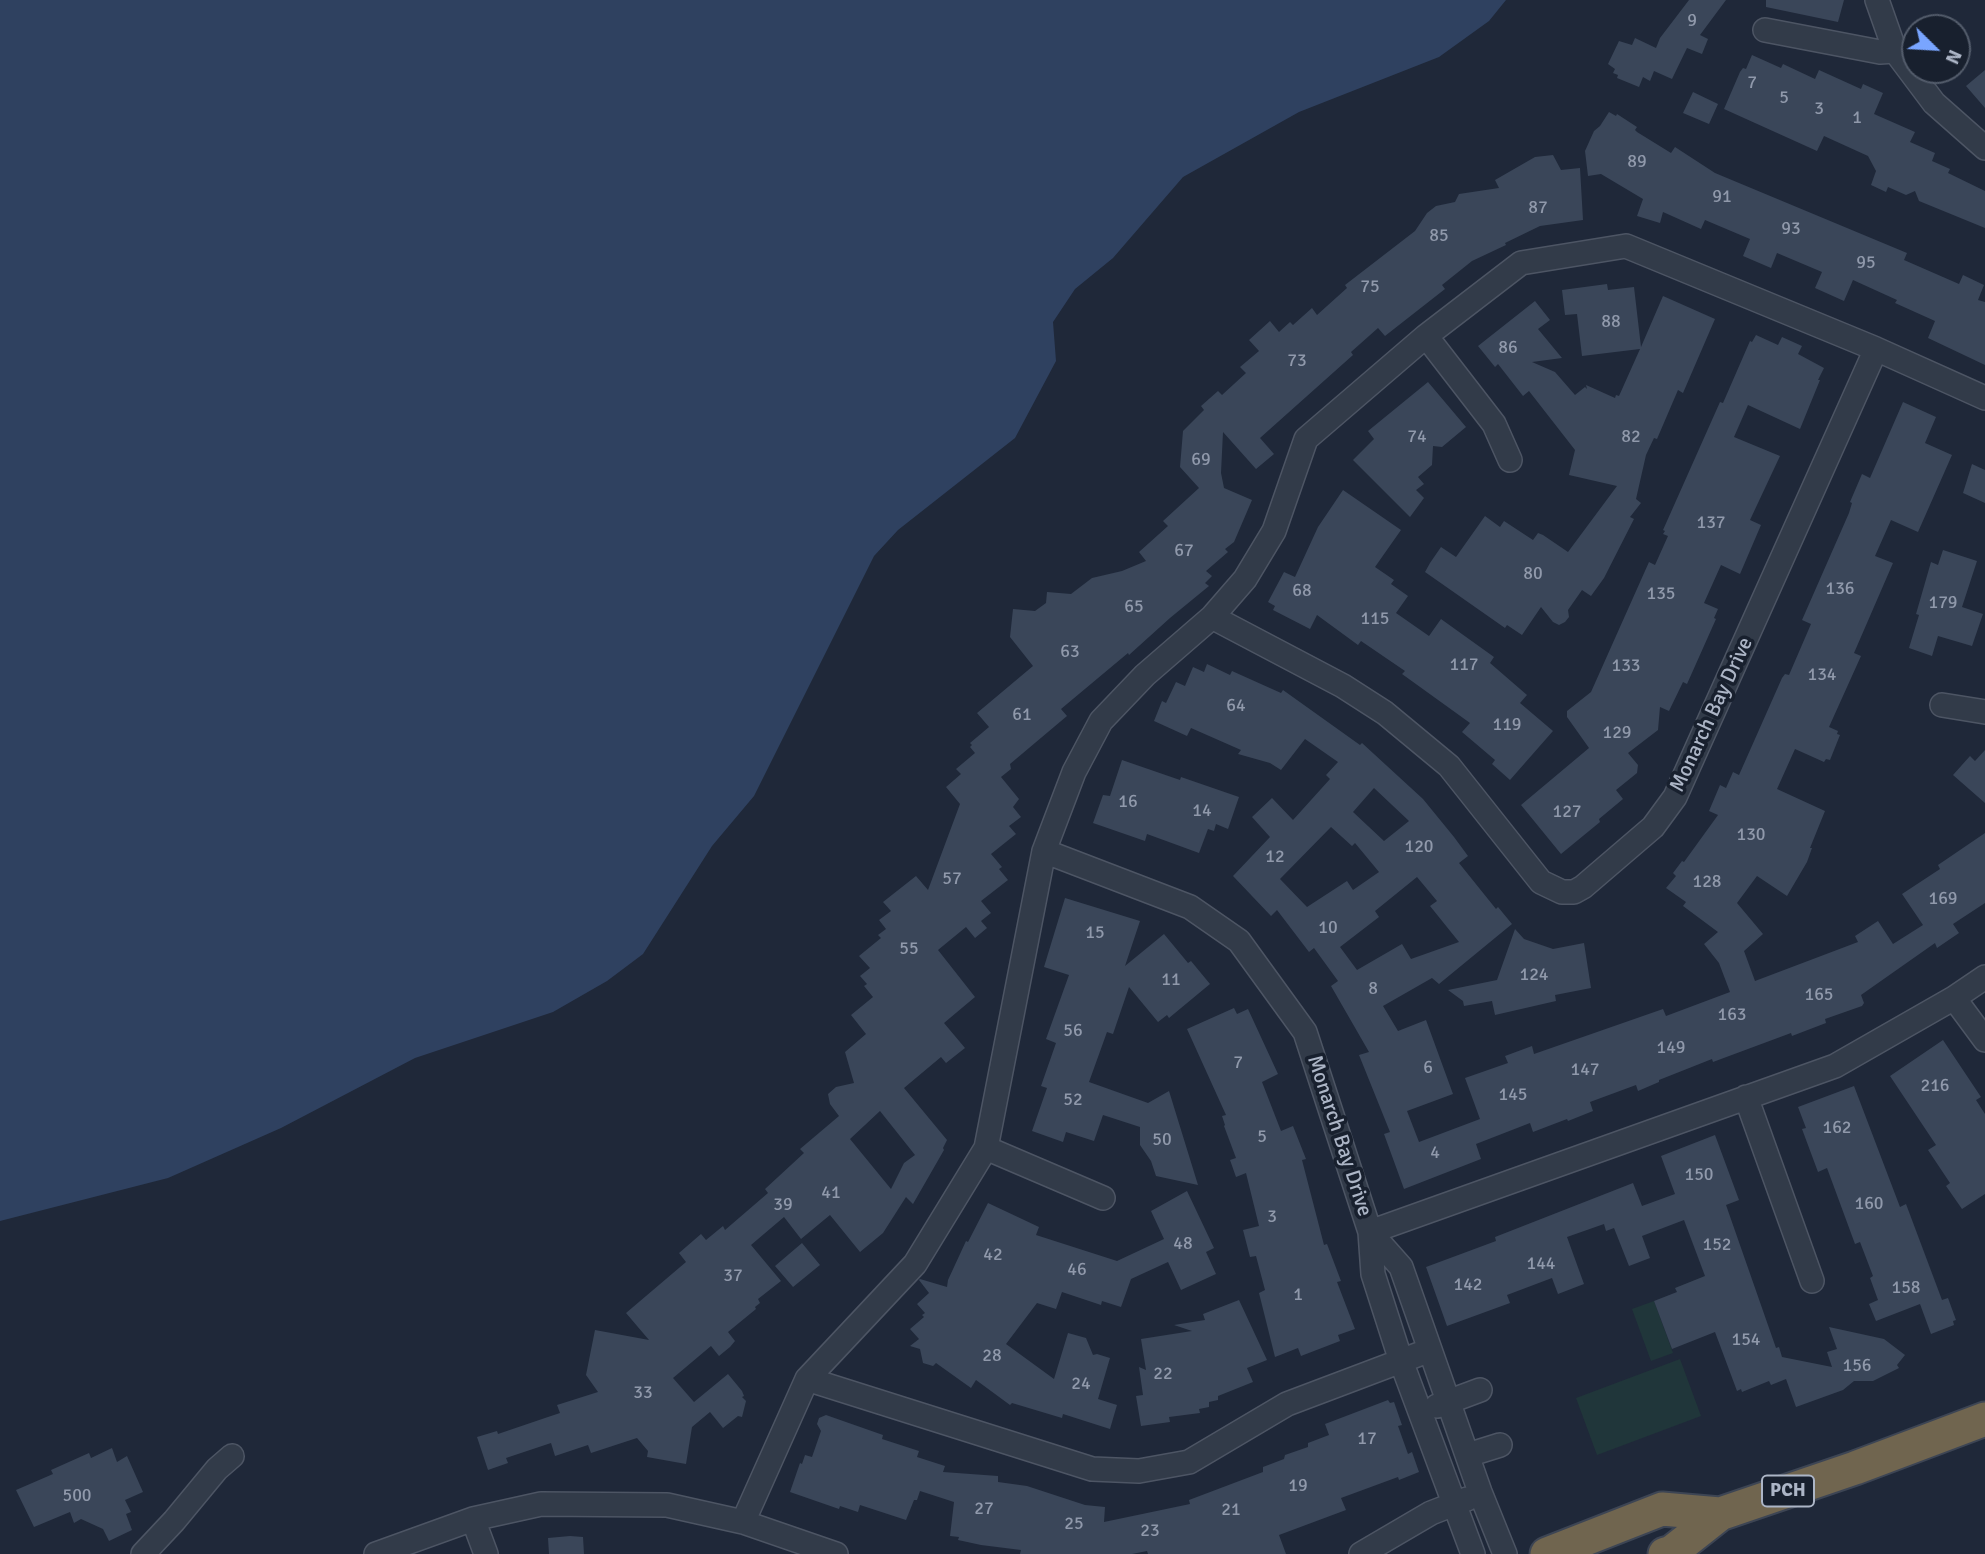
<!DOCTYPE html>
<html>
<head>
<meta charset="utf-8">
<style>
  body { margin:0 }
  #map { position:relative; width:1985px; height:1554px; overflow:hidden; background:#1f2839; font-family:Signika,sans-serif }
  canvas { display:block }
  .north { position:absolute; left:1901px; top:14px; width:70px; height:70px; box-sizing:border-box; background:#18202e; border:2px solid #535c6b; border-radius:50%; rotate:114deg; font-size:19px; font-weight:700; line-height:28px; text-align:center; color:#acb5c6 }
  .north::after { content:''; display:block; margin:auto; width:24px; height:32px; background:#79a5ff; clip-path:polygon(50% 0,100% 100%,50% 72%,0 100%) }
</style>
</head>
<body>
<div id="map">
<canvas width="1985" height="1554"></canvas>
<div class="north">N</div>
</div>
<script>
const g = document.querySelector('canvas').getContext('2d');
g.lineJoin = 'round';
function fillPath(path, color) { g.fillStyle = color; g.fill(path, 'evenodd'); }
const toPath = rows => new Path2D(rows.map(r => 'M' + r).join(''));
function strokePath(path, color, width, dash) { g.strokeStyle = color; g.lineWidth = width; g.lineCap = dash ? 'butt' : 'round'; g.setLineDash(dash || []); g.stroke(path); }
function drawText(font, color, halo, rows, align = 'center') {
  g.font = font + ' Signika,sans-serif'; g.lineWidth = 7; g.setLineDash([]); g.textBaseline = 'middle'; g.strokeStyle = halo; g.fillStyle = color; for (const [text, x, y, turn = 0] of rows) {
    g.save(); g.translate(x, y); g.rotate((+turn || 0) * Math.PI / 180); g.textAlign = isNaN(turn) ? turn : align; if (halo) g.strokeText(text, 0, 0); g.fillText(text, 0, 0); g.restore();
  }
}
const green = toPath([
  [1654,1301,1673,1353,1651,1361,1632,1309],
  [1680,1359,1701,1416,1597,1455,1576,1398]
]);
const water = toPath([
  [0,0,1506,0,1489,21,1439,57,1299,112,1183,177,1113,258,1075,289,1053,322,1056,361,1015,438,898,530,874,556,754,796,712,846,643,954,607,981,553,1012,415,1058,281,1128,168,1178,0,1221]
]);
const building = toPath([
  [1689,0,1726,0,1700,35,1708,39,1702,54,1687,48,1672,79,1654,71,1650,81,1643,77,1639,87,1617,78,1618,75,1613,73,1615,69,1608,64,1619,41,1632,45,1635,38,1656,48,1660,38],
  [1766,0,1844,0,1838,22,1766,7],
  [1752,55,1781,68,1783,64,1815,79,1819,70,1861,89,1863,84,1883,93,1874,114,1915,132,1910,142,1935,153,1932,161,1950,169,1948,173,1985,191,1985,228,1919,201,1915,191,1906,195,1888,187,1886,192,1871,185,1876,171,1868,156,1824,136,1817,151,1724,109,1740,72,1743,68,1746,69],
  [1985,70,1985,108,1966,86],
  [1693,92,1718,104,1709,124,1683,113],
  [1609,112,1616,116,1617,114,1637,127,1635,130,1637,132,1671,153,1675,147,1715,173,1907,253,1904,260,1959,284,1963,275,1984,285,1978,300,1985,302,1985,365,1928,338,1935,321,1895,303,1897,300,1853,280,1844,301,1815,288,1822,272,1777,253,1771,268,1743,256,1750,239,1705,220,1701,229,1663,212,1660,223,1637,216,1643,199,1601,174,1588,176,1585,151,1594,131,1600,126],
  [1553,155,1561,170,1580,168,1583,220,1540,226,1505,243,1506,245,1472,261,1442,285,1445,289,1385,336,1378,328,1351,352,1353,355,1260,438,1274,454,1256,469,1223,432,1221,473,1224,488,1252,500,1234,542,1225,549,1228,552,1206,571,1212,576,1205,583,1209,586,1170,618,1129,655,1128,653,1061,709,1067,716,1010,764,1011,769,1001,777,1019,799,1013,807,1021,817,1009,826,1016,834,991,854,1002,867,999,869,1008,880,981,901,991,913,981,921,987,928,975,938,966,927,938,950,975,997,944,1023,965,1048,946,1063,941,1057,904,1088,947,1140,943,1148,944,1150,913,1204,906,1197,883,1233,860,1252,830,1215,801,1239,784,1217,751,1245,781,1281,758,1299,760,1303,755,1307,756,1309,728,1332,735,1341,730,1347,719,1356,711,1346,673,1378,694,1402,728,1374,742,1391,744,1396,742,1397,746,1401,742,1417,738,1416,723,1428,710,1412,692,1427,686,1464,647,1457,648,1451,637,1438,591,1453,588,1445,555,1456,551,1443,506,1458,508,1463,488,1470,477,1437,497,1431,498,1434,545,1418,560,1413,557,1405,598,1392,586,1375,595,1330,649,1340,626,1313,686,1262,679,1253,701,1234,706,1240,723,1226,725,1230,768,1193,765,1189,804,1153,800,1149,839,1116,830,1104,828,1094,836,1087,854,1083,845,1052,866,1034,851,1015,873,997,864,986,867,984,860,976,870,968,859,956,881,938,878,935,886,929,879,920,891,911,883,902,916,876,928,890,960,804,946,787,961,774,956,769,975,753,970,747,972,745,970,743,989,727,977,713,1033,666,1010,637,1013,609,1035,611,1046,603,1047,592,1071,594,1092,578,1122,571,1146,561,1139,552,1168,526,1163,521,1199,488,1180,467,1183,431,1204,410,1201,406,1218,391,1222,395,1246,373,1240,367,1259,351,1249,340,1270,321,1279,332,1290,322,1293,325,1312,308,1317,315,1347,288,1345,285,1415,231,1427,213,1436,206,1455,202,1459,194,1499,188,1495,180,1535,157],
  [880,1111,915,1155,904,1163,891,1189,850,1139],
  [1607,284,1608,290,1634,287,1641,347,1663,296,1715,319,1683,393,1678,390,1657,439,1654,438,1646,455,1636,499,1641,503,1630,517,1634,519,1604,578,1591,596,1582,590,1568,610,1569,617,1565,622,1559,625,1553,622,1541,607,1522,635,1507,625,1505,628,1425,572,1430,563,1441,547,1456,557,1485,516,1500,527,1504,521,1533,540,1538,533,1543,535,1568,552,1617,486,1569,475,1575,450,1529,391,1523,396,1498,364,1495,367,1478,346,1535,301,1550,320,1538,329,1562,358,1532,362,1555,372,1575,395,1585,387,1587,389,1586,385,1615,398,1616,395,1619,396,1640,349,1582,356,1577,314,1565,315,1562,290],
  [1756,335,1778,345,1782,337,1802,346,1798,354,1824,368,1818,380,1820,380,1800,429,1748,405,1734,437,1780,456,1750,520,1761,525,1740,574,1721,565,1704,603,1718,609,1714,618,1716,619,1687,684,1683,682,1669,711,1660,707,1658,730,1628,753,1638,765,1637,773,1616,790,1623,799,1599,819,1600,822,1561,854,1521,805,1589,748,1567,717,1567,711,1591,692,1649,562,1655,565,1668,536,1663,534,1665,531,1663,530,1720,402,1723,403,1750,341,1752,342],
  [1428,382,1466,427,1442,447,1433,446,1432,465,1418,477,1424,484,1416,490,1424,498,1410,517,1353,460,1374,439,1368,431],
  [1903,402,1936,417,1925,443,1952,455,1918,532,1891,520,1875,556,1893,563,1854,653,1861,656,1829,727,1838,731,1837,734,1840,735,1830,760,1826,759,1824,762,1795,749,1777,789,1825,811,1810,848,1812,848,1807,862,1787,896,1757,876,1737,903,1763,934,1744,951,1755,981,1858,942,1855,936,1878,921,1893,944,1923,925,1902,894,1940,869,1938,865,1985,833,1985,903,1953,924,1959,933,1937,948,1935,943,1861,995,1864,1003,1862,1006,1825,1019,1826,1023,1792,1036,1791,1033,1713,1062,1712,1059,1659,1080,1659,1082,1638,1091,1636,1085,1590,1102,1593,1111,1568,1121,1567,1119,1533,1132,1530,1123,1476,1144,1481,1159,1404,1189,1384,1134,1390,1132,1359,1055,1369,1052,1331,986,1338,981,1314,948,1309,952,1277,910,1271,916,1233,876,1270,837,1252,817,1272,798,1293,820,1330,779,1326,775,1338,762,1305,739,1281,770,1270,763,1238,754,1241,750,1191,728,1187,736,1154,721,1162,701,1166,703,1176,682,1185,686,1193,667,1204,672,1207,664,1230,675,1232,671,1281,693,1283,690,1360,745,1362,743,1423,799,1454,837,1468,856,1459,863,1496,909,1498,907,1512,924,1439,984,1432,978,1383,1006,1398,1031,1426,1020,1453,1094,1407,1111,1419,1142,1480,1119,1465,1078,1508,1063,1505,1056,1532,1046,1534,1054,1663,1009,1666,1016,1730,992,1719,963,1704,944,1718,932,1683,906,1686,902,1666,888,1676,876,1673,873,1682,861,1684,862,1718,815,1709,811,1720,785,1726,788,1733,772,1739,775,1782,678,1785,674,1789,675,1811,624,1802,620,1849,513,1852,503,1850,502,1862,474,1870,478],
  [1374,788,1409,821,1384,841,1353,812],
  [1331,827,1352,846,1355,843,1379,872,1353,890,1347,881,1307,907,1280,879],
  [1417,877,1437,901,1430,906,1459,942,1411,959,1402,944,1357,970,1340,947,1379,917,1375,911],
  [1972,464,1985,470,1985,503,1963,493],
  [1343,490,1401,530,1375,567,1394,580,1391,584,1408,596,1396,613,1429,636,1441,619,1494,657,1490,663,1527,695,1520,703,1553,731,1510,780,1492,764,1495,760,1462,732,1470,723,1402,674,1405,671,1361,641,1358,645,1317,615,1310,629,1273,610,1275,606,1268,602,1284,572,1295,577,1318,527],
  [1943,550,1977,561,1962,607,1983,614,1972,646,1938,636,1932,656,1909,648,1919,615,1916,614,1931,562,1938,565],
  [1985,750,1985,803,1953,775,1970,756,1975,761],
  [1122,760,1180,780,1181,777,1239,797,1228,829,1216,824,1214,831,1208,829,1199,853,1147,834,1145,841,1093,823,1103,795,1110,796],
  [1065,898,1140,921,1125,966,1164,934,1188,963,1191,961,1210,984,1169,1018,1167,1015,1158,1022,1129,987,1113,1034,1107,1032,1089,1082,1148,1103,1169,1091,1198,1185,1156,1176,1151,1161,1140,1145,1140,1127,1103,1115,1094,1141,1066,1132,1063,1142,1032,1131,1047,1088,1041,1086,1056,1043,1046,1039,1069,975,1044,967],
  [1515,929,1524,939,1553,949,1584,943,1591,988,1555,995,1556,1001,1495,1015,1492,1001,1464,1006,1463,1001,1448,990,1497,980],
  [1234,1008,1237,1014,1248,1009,1278,1074,1262,1082,1281,1131,1293,1126,1306,1159,1302,1160,1324,1245,1327,1244,1341,1281,1337,1282,1355,1329,1338,1335,1340,1341,1301,1356,1298,1348,1275,1357,1259,1293,1265,1290,1256,1256,1250,1257,1243,1230,1259,1226,1246,1173,1236,1177,1230,1160,1236,1158,1224,1126,1225,1125,1222,1116,1226,1115,1187,1029],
  [1943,1040,1981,1097,1976,1100,1985,1114,1985,1194,1962,1209,1946,1186,1950,1183,1928,1150,1936,1145,1890,1076],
  [1854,1086,1900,1207,1906,1204,1942,1300,1948,1298,1956,1320,1953,1321,1954,1325,1931,1334,1920,1304,1876,1321,1869,1304,1878,1300,1870,1278,1873,1276,1860,1242,1855,1244,1827,1168,1818,1172,1802,1129,1806,1128,1798,1107],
  [1715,1135,1739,1200,1726,1205,1776,1348,1779,1347,1782,1357,1832,1367,1827,1352,1837,1349,1829,1327,1884,1339,1905,1355,1897,1365,1899,1368,1873,1381,1854,1381,1843,1390,1796,1407,1786,1379,1771,1385,1769,1381,1742,1392,1741,1389,1737,1391,1715,1332,1672,1349,1654,1301,1677,1292,1675,1288,1705,1276,1684,1220,1642,1236,1650,1258,1629,1266,1614,1228,1606,1231,1604,1224,1567,1237,1584,1284,1558,1294,1552,1278,1507,1295,1510,1303,1447,1326,1426,1267,1496,1241,1495,1237,1633,1183,1642,1206,1675,1194,1661,1156],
  [1187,1191,1214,1248,1206,1252,1216,1274,1181,1290,1168,1262,1131,1279,1121,1307,1102,1301,1101,1305,1062,1292,1056,1309,1037,1303,1006,1344,1054,1379,1068,1333,1086,1338,1093,1355,1097,1354,1110,1358,1098,1399,1117,1405,1110,1429,1063,1414,1062,1418,1012,1403,1010,1405,976,1380,971,1388,936,1363,933,1366,923,1363,920,1349,910,1346,919,1339,910,1329,924,1317,922,1315,925,1313,917,1304,929,1293,919,1280,920,1279,947,1287,948,1280,966,1241,968,1242,988,1203,1039,1227,1036,1235,1117,1261,1164,1239,1151,1211],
  [802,1243,820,1265,793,1287,775,1266],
  [1239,1300,1267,1360,1247,1368,1253,1382,1218,1396,1218,1400,1209,1402,1209,1407,1199,1409,1200,1413,1169,1417,1170,1422,1141,1426,1136,1396,1143,1395,1139,1367,1146,1370,1141,1339,1192,1331,1174,1325,1205,1320,1203,1314],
  [1388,1400,1390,1403,1394,1402,1402,1425,1398,1426,1408,1454,1412,1452,1419,1472,1399,1480,1398,1477,1341,1498,1346,1510,1279,1535,1286,1554,1148,1554,1147,1551,1132,1554,1020,1554,1021,1550,981,1545,958,1540,959,1537,950,1536,954,1502,920,1491,917,1500,914,1500,906,1520,860,1505,858,1512,840,1506,839,1509,790,1492,800,1463,802,1464,805,1455,812,1457,821,1431,817,1424,819,1418,826,1415,883,1435,882,1439,919,1451,917,1457,945,1466,943,1472,998,1476,998,1482,1027,1486,1085,1505,1105,1507,1104,1522,1190,1504,1189,1500,1263,1472,1263,1467,1284,1459,1285,1455,1308,1447,1308,1443,1329,1435,1325,1424],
  [112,1448,117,1462,127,1456,143,1492,125,1500,131,1512,126,1514,132,1530,109,1541,103,1529,81,1519,74,1523,70,1512,34,1527,16,1490,53,1474,51,1470,89,1453,91,1458],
  [570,1536,583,1537,584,1554,549,1554,548,1538]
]);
const minor = toPath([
  [1877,0,1895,51,1934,103,1985,148],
  [1765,30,1880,52,1895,51],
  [1426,336,1494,424,1510,460],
  [1212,617,1343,686,1385,713,1449,766,1541,882,1562,892,1574,892,1583,887,1653,827,1675,797,1876,349],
  [1942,705,1985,712],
  [1044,851,1190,907,1239,941,1305,1032,1370,1232,1373,1274,1401,1361,1473,1554],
  [1954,998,1985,1040],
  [1746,1097,1812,1281],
  [986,1148,1103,1198],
  [1370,1232,1835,1066,1954,998,1985,977],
  [1370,1232,1401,1267,1480,1492,1505,1554],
  [807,1379,1092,1469,1139,1471,1189,1462,1287,1404,1430,1350],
  [1437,1406,1480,1390],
  [1468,1455,1500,1445],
  [743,1522,836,1554],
  [143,1554,174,1521,217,1469,232,1456],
  [376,1554,473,1519],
  [486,1554,473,1519,541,1504,667,1505,743,1522,807,1379,915,1264,986,1148,1044,851,1074,772,1101,721,1145,675,1212,617,1245,579,1274,531,1306,439,1426,336,1521,263,1626,246,1876,349,1985,398],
  [1361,1554,1431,1513,1467,1499]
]);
const highway = toPath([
  [1547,1554,1662,1509,1720,1514],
  [1665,1554,1672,1552,1720,1514,1855,1468,1985,1419]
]);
const numberNames = [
  ["9",1692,21],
  ["7",1752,83],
  ["5",1784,98],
  ["3",1819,109],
  ["1",1857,118],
  ["89",1637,162],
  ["91",1722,197],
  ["87",1538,208],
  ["93",1791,229],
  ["85",1439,236],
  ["95",1866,263],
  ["75",1370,287],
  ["88",1611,322],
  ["86",1508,348],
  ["73",1297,361],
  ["74",1417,437],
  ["82",1631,437],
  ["69",1201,460],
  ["137",1711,523],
  ["67",1184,551],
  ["80",1533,574],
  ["136",1840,589],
  ["68",1302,591],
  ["135",1661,594],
  ["179",1943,603],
  ["65",1134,607],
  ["115",1375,619],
  ["63",1070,652],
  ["117",1464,665],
  ["133",1626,666],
  ["134",1822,675],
  ["64",1236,706],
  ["61",1022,715],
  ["119",1507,725],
  ["129",1617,733],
  ["16",1128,802],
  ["14",1202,811],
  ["127",1567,812],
  ["130",1751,835],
  ["120",1419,847],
  ["12",1275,857],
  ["57",952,879],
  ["128",1707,882],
  ["169",1943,899],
  ["10",1328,928],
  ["15",1095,933],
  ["55",909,949],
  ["124",1534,975],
  ["11",1171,980],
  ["8",1373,989],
  ["165",1819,995],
  ["163",1732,1015],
  ["56",1073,1031],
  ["149",1671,1048],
  ["7",1238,1063],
  ["6",1428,1068],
  ["147",1585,1070],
  ["216",1935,1086],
  ["145",1513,1095],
  ["52",1073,1100],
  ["162",1837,1128],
  ["5",1262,1137],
  ["50",1162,1140],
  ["4",1435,1153],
  ["150",1699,1175],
  ["41",831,1193],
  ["160",1869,1204],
  ["39",783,1205],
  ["3",1272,1217],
  ["48",1183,1244],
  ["152",1717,1245],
  ["42",993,1255],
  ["144",1541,1264],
  ["46",1077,1270],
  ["37",733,1276],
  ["142",1468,1285],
  ["158",1906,1288],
  ["1",1298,1295],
  ["154",1746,1340],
  ["28",992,1356],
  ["156",1857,1366],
  ["22",1163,1374],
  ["24",1081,1384],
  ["33",643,1393],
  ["17",1367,1439],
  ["19",1298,1486],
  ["500",77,1496],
  ["27",984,1509],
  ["21",1231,1510],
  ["25",1074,1524],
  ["23",1150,1531]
];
const shields = [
  [1788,1491,52]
];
const shieldNames = [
  ["PCH",1788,1491]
];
const streetNames = [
  ["Monarch Bay Drive",1712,715,-65],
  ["Monarch Bay Drive",1339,1136,72]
];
fillPath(green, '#20363a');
fillPath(water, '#2f4160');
fillPath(building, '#3a4659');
strokePath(minor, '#4d5564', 26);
strokePath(highway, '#3d4554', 37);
strokePath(minor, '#323b49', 23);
strokePath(highway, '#70654f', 33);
drawText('18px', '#9099ab', null, numberNames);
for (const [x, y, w] of shields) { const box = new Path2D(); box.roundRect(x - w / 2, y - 15.5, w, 31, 5); g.fillStyle = '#18202e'; g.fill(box); strokePath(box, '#acb5c6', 2); }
drawText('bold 19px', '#acb5c6', null, shieldNames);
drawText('21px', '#acb5c6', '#18202e', streetNames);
</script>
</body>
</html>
